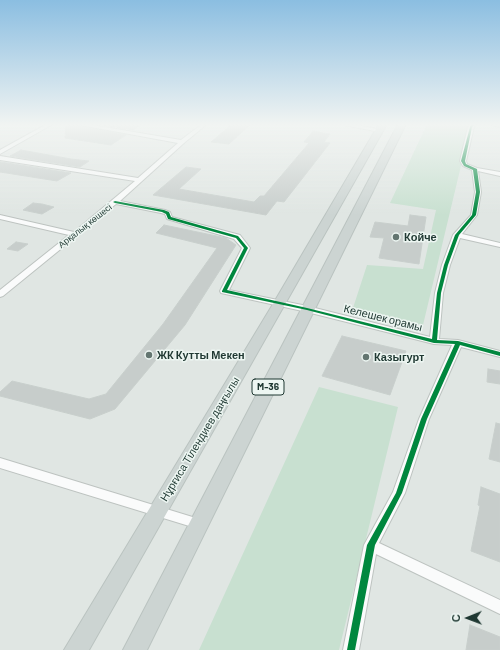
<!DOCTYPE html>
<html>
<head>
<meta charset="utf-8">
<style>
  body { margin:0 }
  #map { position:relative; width:500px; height:650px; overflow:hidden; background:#e0e6e3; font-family:Barlow,sans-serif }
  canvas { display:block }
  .north { position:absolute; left:448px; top:598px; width:40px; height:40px; -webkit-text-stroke:3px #edf6f2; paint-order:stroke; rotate:269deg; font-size:11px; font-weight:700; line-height:16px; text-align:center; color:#1f3832 }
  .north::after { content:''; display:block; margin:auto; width:14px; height:18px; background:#1f3832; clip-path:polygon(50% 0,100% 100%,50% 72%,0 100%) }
</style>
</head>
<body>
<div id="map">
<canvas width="500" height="650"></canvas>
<div class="north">С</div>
</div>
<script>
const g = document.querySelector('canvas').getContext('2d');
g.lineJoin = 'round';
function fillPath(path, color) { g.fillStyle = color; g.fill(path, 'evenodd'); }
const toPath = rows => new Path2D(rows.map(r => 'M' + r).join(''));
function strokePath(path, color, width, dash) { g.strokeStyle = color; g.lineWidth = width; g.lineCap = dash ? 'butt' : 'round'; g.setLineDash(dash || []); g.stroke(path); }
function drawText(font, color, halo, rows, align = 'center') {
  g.font = font + ' Barlow,sans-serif'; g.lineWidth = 3; g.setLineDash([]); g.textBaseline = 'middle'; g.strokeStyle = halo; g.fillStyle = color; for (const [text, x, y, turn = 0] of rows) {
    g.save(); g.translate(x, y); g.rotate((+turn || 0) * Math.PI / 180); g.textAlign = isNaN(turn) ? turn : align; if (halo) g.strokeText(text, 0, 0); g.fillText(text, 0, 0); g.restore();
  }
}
const green = toPath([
  [427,124,471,124,423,325,352,311,367,265,423,269,436,210,390,203],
  [319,387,398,407,339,650,199,650]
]);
const building = toPath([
  [66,124,74,124,126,135,111,145,65,138,66,124],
  [97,124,142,124,133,130,97,124],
  [232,124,251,124,229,144,211,142,232,124],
  [313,131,330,134,324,142,330,143,284,202,277,201,266,215,153,195,186,167,201,169,179,189,254,202,260,196,264,196,309,143,304,142,313,131],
  [21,150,71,159,89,161,80,167,10,156,21,150],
  [0,162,1,162,71,173,57,181,0,172,0,162],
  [33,203,42,204,54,207,42,214,23,210,33,203],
  [410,215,426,217,419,264,379,258,384,238,370,237,375,222,408,226,410,215],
  [164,225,226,238,236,245,185,325,115,409,90,419,0,396,0,392,12,381,89,399,106,394,163,324,217,248,156,233,164,225],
  [16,242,28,244,18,251,7,249,16,242],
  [342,336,406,351,390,395,322,376,342,336],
  [488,369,500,371,500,384,487,382,488,369],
  [496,423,500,424,500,462,489,459,496,423],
  [481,487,500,494,500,562,471,551,480,506,478,505,481,487],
  [470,625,500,637,500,650,466,650,470,625]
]);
const street = toPath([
  [47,124,53,124,0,154,0,150,47,124],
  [75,124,87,124,181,140,202,124,207,124,184,143,120,201,165,210,170,212,172,217,240,235,250,248,229,290,307,306,430,337,435,293,442,265,453,235,471,215,475,192,472,170,463,166,460,161,468,127,471,124,476,124,474,127,466,161,467,164,477,168,500,172,500,176,478,171,481,192,477,215,462,234,500,243,500,247,460,238,450,265,443,293,439,339,458,340,500,351,500,357,461,347,429,419,405,493,379,543,500,600,500,614,376,554,359,650,343,650,364,545,393,492,419,419,452,345,434,344,307,312,221,293,220,291,242,248,234,239,167,219,165,214,161,213,116,204,3,296,0,297,0,290,69,235,0,219,0,215,74,232,135,181,0,160,0,156,138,178,178,143,75,124],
  [338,124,351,124,383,130,380,132,338,124],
  [492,124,500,124,500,127,492,125,492,124],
  [0,458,199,519,204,520,205,524,204,528,199,529,0,468,0,458]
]);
const primary = toPath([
  [379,124,387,124,89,650,64,650,273,304,379,124],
  [398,124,406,124,147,650,123,650,398,124]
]);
const cycleway = toPath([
  [472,124,475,124,472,127,465,161,466,164,477,169,480,192,476,215,459,235,448,265,441,293,437,340,458,341,500,352,500,356,460,345,427,419,402,493,375,545,355,650,347,650,367,545,396,493,421,419,455,344,434,343,307,310,222,292,222,291,244,248,236,238,168,219,166,214,162,212,115,203,113,202,115,201,164,210,169,212,171,217,238,236,248,248,227,290,307,308,432,339,437,293,444,265,455,235,472,215,476,192,473,170,464,166,461,161,470,127,472,124]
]);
const markers = [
  [396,237,4,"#637570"],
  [149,355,4,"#637570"],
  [366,357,4,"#637570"]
];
const farStreetnames = [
  ["Арқалық көшесі",85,226,-38]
];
const shields = [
  [268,387,32]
];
const shieldNames = [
  ["M-36",268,387]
];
const poiNames = [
  ["Койче",404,237],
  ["ЖК Кутты Мекен",157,355],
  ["Казыгурт",374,357]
];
const streetNames = [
  ["Келешек орамы",383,318,14],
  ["Нұрғиса Тілендиев даңғылы",200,439,-59]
];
fillPath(green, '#c8e0d0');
fillPath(building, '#c7cdcb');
strokePath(building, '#c8cfcc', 1);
strokePath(street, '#bdc3c0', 2);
strokePath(primary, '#bac3c0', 2);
fillPath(street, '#fafbfb');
fillPath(primary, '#ccd4d2');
fillPath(cycleway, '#00873e');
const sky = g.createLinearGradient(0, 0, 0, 215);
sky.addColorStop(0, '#8bbee1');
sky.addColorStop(0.58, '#f1f4f2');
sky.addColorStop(1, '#f1f4f200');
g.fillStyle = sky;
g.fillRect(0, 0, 500, 215);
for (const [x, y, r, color] of markers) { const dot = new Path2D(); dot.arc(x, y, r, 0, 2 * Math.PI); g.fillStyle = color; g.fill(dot); strokePath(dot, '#edf6f2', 1.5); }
drawText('9px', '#1f3832', '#edf6f2', farStreetnames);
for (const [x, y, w] of shields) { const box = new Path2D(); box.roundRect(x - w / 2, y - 8, w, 16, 3); g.fillStyle = '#edf6f2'; g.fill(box); strokePath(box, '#1f3832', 1); }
drawText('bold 10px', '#1f3832', null, shieldNames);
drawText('bold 11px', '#1f3832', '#edf6f2', poiNames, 'left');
drawText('11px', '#1f3832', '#edf6f2', streetNames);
</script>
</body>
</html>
